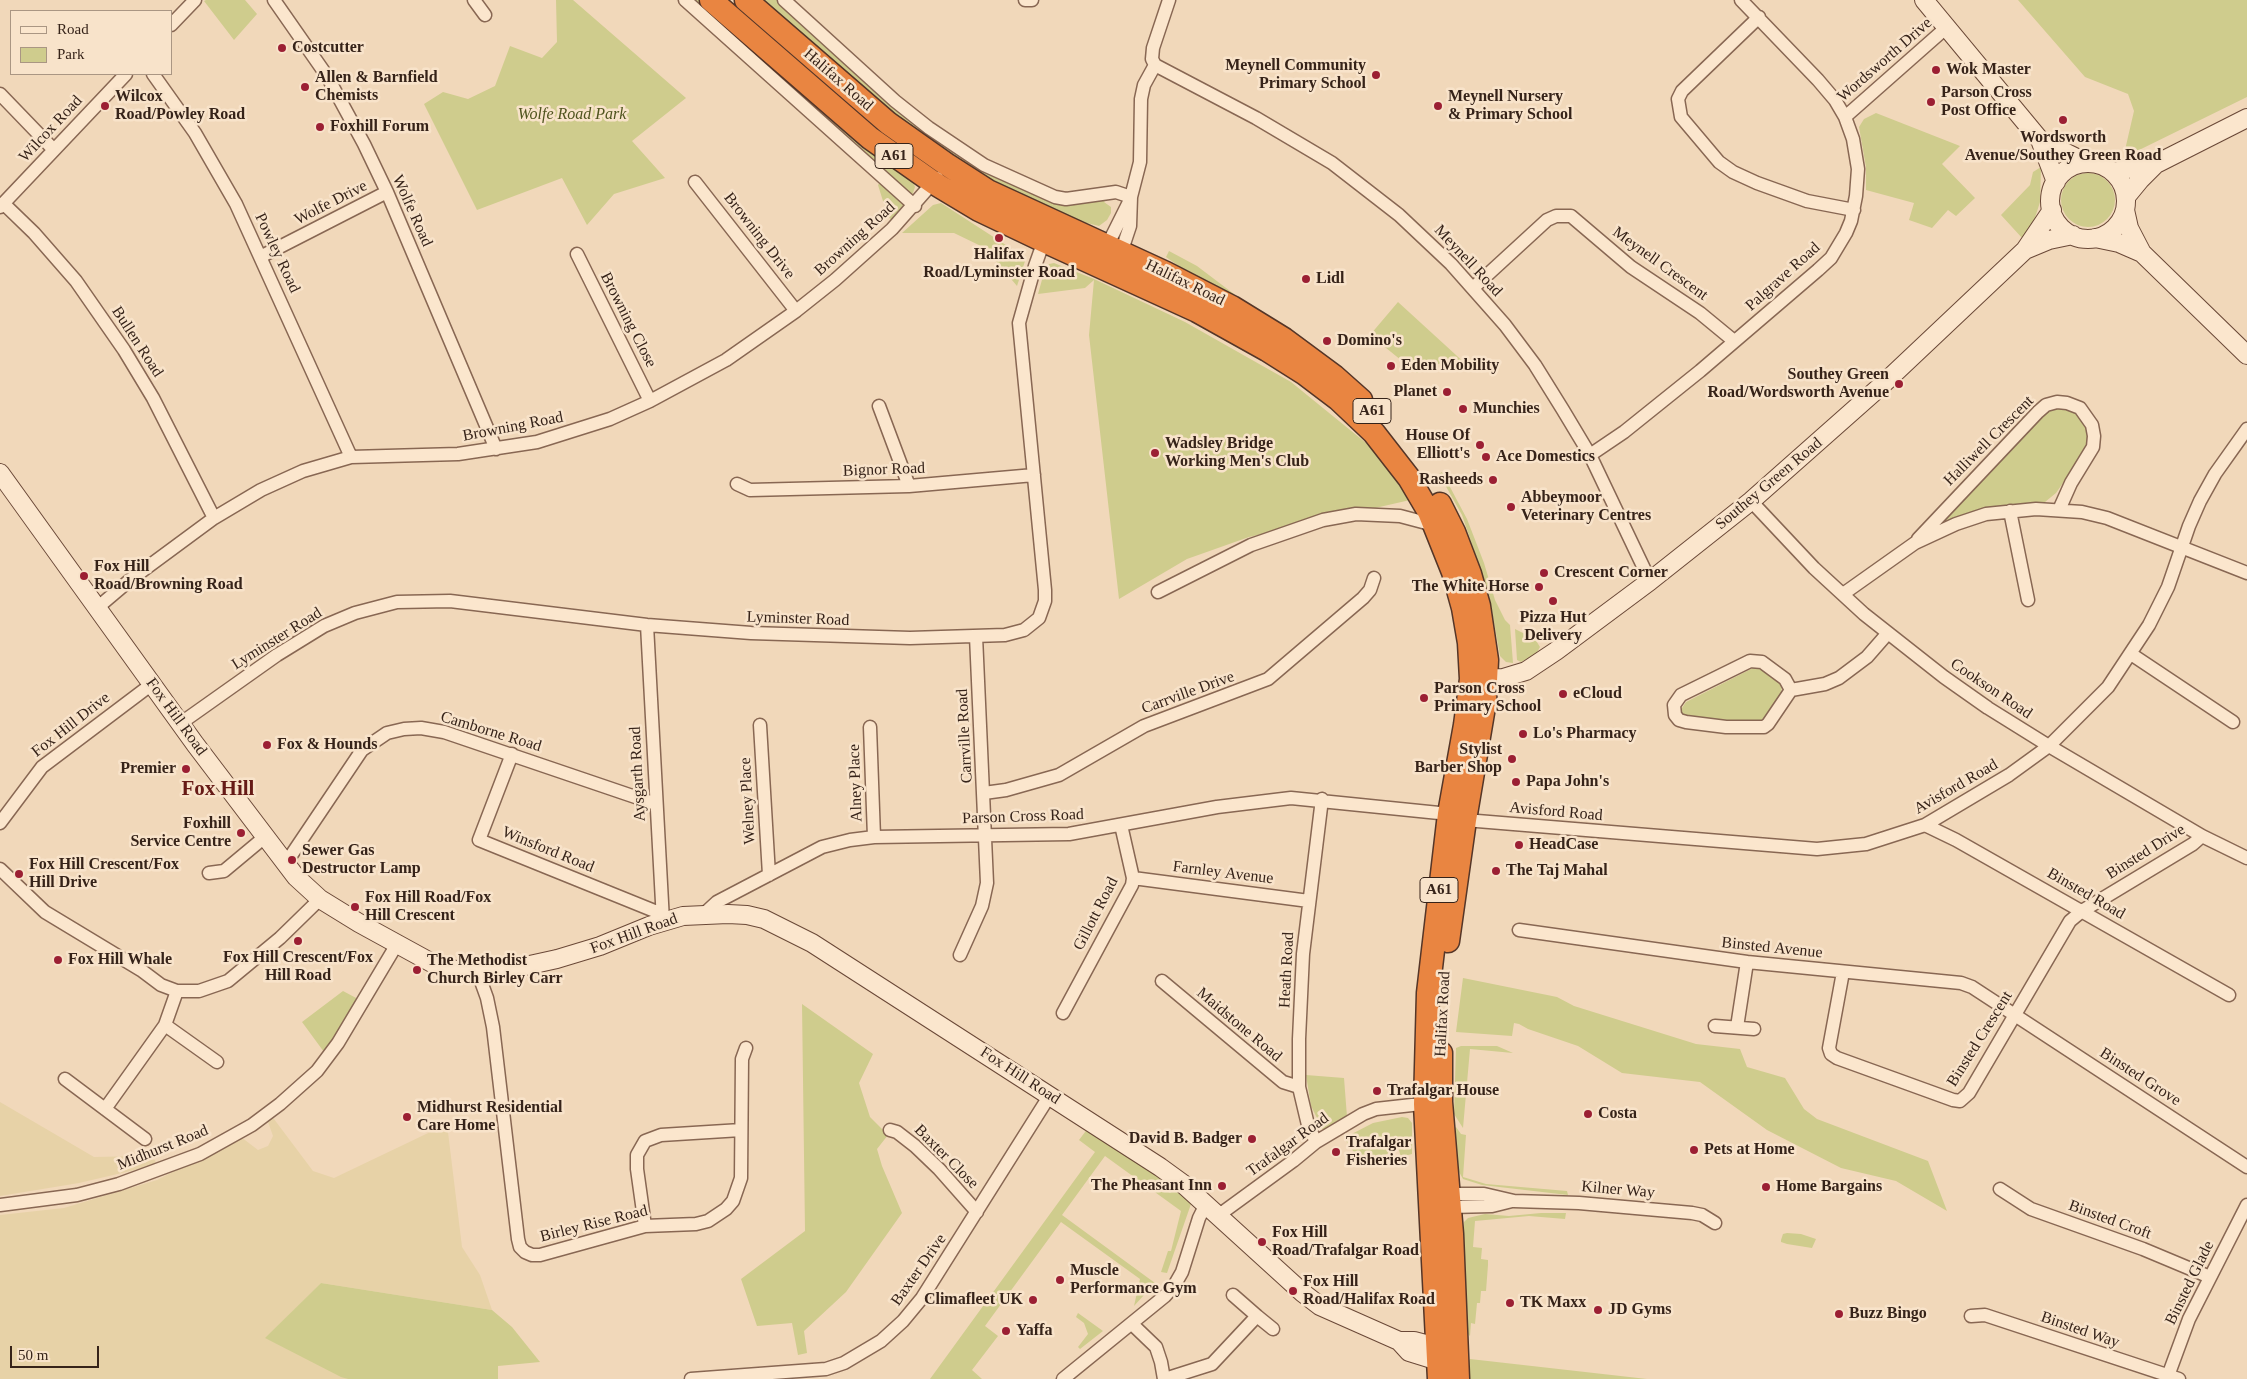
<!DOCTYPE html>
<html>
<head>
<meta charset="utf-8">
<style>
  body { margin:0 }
  #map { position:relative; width:2247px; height:1379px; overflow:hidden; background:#f1d8ba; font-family:Georgia,serif }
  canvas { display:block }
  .legend { position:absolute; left:10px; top:10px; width:162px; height:65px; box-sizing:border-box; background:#f8e3ca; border:1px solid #aa9683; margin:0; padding:6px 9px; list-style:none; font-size:15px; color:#362319 }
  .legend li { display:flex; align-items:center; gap:10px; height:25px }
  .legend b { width:25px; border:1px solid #aa9683 }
  .scale { position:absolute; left:10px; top:1346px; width:89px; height:22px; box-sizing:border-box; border:2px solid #362319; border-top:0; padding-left:6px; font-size:15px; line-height:18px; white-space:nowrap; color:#362319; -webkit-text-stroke:4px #f8e3ca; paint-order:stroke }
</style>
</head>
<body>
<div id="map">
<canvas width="2247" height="1379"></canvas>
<ul class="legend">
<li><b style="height:6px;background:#fbe6cd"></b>Road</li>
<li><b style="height:14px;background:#cfcc8d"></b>Park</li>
</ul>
<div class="scale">50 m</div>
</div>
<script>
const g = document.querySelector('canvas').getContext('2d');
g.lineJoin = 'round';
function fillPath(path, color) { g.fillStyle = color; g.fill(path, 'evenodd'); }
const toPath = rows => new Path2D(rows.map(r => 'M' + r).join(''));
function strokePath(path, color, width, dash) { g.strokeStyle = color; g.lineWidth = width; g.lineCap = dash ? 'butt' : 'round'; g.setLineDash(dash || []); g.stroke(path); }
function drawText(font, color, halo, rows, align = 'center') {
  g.font = font + ' Georgia,serif'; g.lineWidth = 5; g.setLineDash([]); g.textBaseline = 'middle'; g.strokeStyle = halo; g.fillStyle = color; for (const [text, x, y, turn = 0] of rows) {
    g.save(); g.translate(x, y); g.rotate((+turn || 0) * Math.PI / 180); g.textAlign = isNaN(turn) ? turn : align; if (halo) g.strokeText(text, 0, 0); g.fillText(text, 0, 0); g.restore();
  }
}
const farmland = toPath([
  [0,1102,94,1157,139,1156,155,1160,156,1165,79,1183,0,1196],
  [271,1115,313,1171,334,1178,447,1124,462,1247,480,1275,492,1310,321,1283,266,1338,348,1379,0,1379,0,1215,64,1208,157,1180,241,1137,258,1150,268,1146,273,1136,267,1119]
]);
const green = toPath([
  [206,0,245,0,257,14,234,40,204,1],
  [556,0,573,0,686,98,632,141,665,178,614,194,587,225,562,178,477,210,424,104,443,92,468,99,495,86,510,46,542,58,557,42],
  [693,0,703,0,912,180,915,187,913,193,891,220,887,214,878,185,886,174],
  [758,0,780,0,886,97,1031,190,1070,205,1108,198,1104,202,1111,207,1111,213,1107,220,1099,226,1087,223,1085,227,943,156],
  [2018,0,2247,0,2247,97,2133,153,2125,150,2134,111,2128,94,2085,77],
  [1876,113,1960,146,1942,164,1975,198,1956,216,1948,210,1932,228,1909,220,1914,203,1866,190,1866,167,1859,127,1864,119],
  [2041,167,2040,202,2033,224,2023,239,2001,215,2030,185,2033,172],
  '2061 200a27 27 0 1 1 54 0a27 27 0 1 1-54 0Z',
  [941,203,1026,258,1017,286,985,248,954,233,902,233,933,205],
  [1169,251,1197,266,1234,294,1232,298,1197,279,1166,257],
  [1054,263,1094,279,1185,322,1291,382,1371,447,1410,500,1249,537,1187,559,1119,599,1089,335,1094,280,1085,288,1038,294,1045,269,1049,264],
  [1398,302,1468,366,1443,363,1425,367,1417,373,1370,335],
  [2062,408,2074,412,2085,422,2089,436,2087,448,2056,493,2045,502,1993,507,1941,525,1939,522,2040,416,2052,409],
  [1442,472,1467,519,1484,563,1495,600,1505,620,1510,625,1513,663,1506,662,1500,656,1489,594,1462,515,1439,474],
  [1515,629,1535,639,1540,647,1536,654,1521,662,1517,660],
  [1753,668,1761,668,1782,682,1781,699,1765,722,1757,725,1688,718,1682,714,1682,708,1686,702],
  [1463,978,1557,997,1574,1006,1696,1044,1740,1049,1747,1067,1785,1078,1804,1109,1817,1119,1928,1161,1947,1211,1896,1181,1841,1168,1767,1130,1700,1082,1622,1073,1578,1046,1528,1029,1519,1024,1514,1023,1512,1036,1456,1032],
  [343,991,358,999,324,1052,302,1022],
  [802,1004,873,1054,859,1083,870,1117,888,1135,877,1149,882,1166,902,1213,846,1292,804,1331,807,1353,798,1355,792,1323,757,1326,741,1279,805,1231],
  [1461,1046,1497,1046,1513,1053,1470,1049,1463,1128,1454,1114,1456,1048],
  [1306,1075,1344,1078,1347,1117,1323,1130,1311,1106],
  [1402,1117,1408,1118,1412,1123,1412,1154,1401,1157,1398,1147,1368,1166,1358,1158,1344,1138,1373,1123],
  [1456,1127,1461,1134,1466,1135,1463,1177,1486,1184,1567,1191,1568,1195,1482,1185,1463,1179,1458,1170,1455,1128],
  [1088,1128,1138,1158,1190,1200,1191,1204,1167,1273,1161,1272,1168,1251,1171,1251,1181,1211,1105,1156,1062,1215,1155,1283,1134,1306,1140,1279,1061,1222,985,1326,998,1336,972,1370,982,1379,930,1379,1095,1152,1079,1140],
  [1541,1213,1566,1213,1565,1219,1529,1216,1475,1221,1473,1247,1482,1248,1481,1259,1488,1260,1488,1265,1486,1291,1481,1291,1480,1303,1477,1303,1475,1324,1471,1323,1470,1336,1464,1330,1464,1222,1468,1218,1485,1214,1509,1216],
  [1787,1233,1801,1234,1816,1239,1812,1248,1787,1244,1781,1242,1781,1240,1783,1234],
  [321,1283,492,1310,512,1327,540,1362,498,1366,498,1379,348,1379,341,1377,265,1338],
  [1078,1313,1103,1331,1080,1349,1078,1347,1088,1334,1084,1323,1076,1317],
  [1470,1359,1647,1379,1464,1379,1463,1368]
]);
const street = toPath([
  [274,0,327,76,364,144,387,192,496,449],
  [474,0,485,15],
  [685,0,915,206],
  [784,0,895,101,929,128,984,165,1055,197,1066,199,1116,192,1131,197],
  [1025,0,1032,0],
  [1759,17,1682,91,1678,99,1681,117,1719,162,1733,172,1757,183,1807,201,1854,210],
  [171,25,195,0],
  [1155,65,1256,118,1332,163,1399,215,1451,264,1505,325,1535,365,1563,410,1590,455,1650,581],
  [1155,65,1152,59,1153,48,1169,0],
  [153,74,195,133,236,204,351,457],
  [0,94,54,150],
  [1845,117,1947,27],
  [695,182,796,311],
  [4,204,34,233,76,281,124,350,153,398,214,518],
  [0,207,126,74],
  [1107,246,1129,202],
  [1121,253,1130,226,1131,197,1140,162,1141,99,1144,85,1155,65],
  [577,254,650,401],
  [262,256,387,192],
  [1473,288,1547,220,1556,216,1571,216,1631,267,1700,313,1734,341],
  [879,406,909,486],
  [1590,455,1624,432,1700,371,1818,270,1831,258,1846,233,1851,221,1856,196,1858,169,1853,139,1845,117,1835,100,1818,80,1741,0],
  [737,484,750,490,909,486,1034,475],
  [1751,501,1814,568,1864,614,1944,677,1988,708,2049,746,2202,836,2247,858],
  [2010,511,2028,600],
  [1918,539,2038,412,2046,405,2057,402,2067,403,2080,408,2092,425,2094,436,2093,447,2071,483,2059,510],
  [1158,592,1251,545,1323,520,1356,514,1400,516,1434,525],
  [1843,594,1915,543,1956,524,1986,514,2036,509,2082,512,2107,518,2247,573],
  [97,608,130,580,214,518,261,490,303,471,351,457,458,454,537,442,610,419,650,401,726,360,796,311,835,280,892,229,937,178],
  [647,625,663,921],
  [2131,654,2233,722],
  [1791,690,1785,679,1762,662,1750,661,1681,695,1674,705,1675,715,1679,720,1686,722,1726,727,1764,727,1768,724,1791,690,1825,684,1839,678,1867,657,1888,633],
  [181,723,277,655,324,626,355,613,397,602,450,601,647,625,751,633,910,638,1005,635,1024,630,1039,618,1045,601,1045,590,1019,323,1035,266,1046,235],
  [760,725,769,875],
  [870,727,874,837],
  [512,754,479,840,662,914],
  [984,793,1006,790,1059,775,1144,726,1268,679,1363,598,1370,590,1374,578],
  [1465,820,1817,849,1866,844,1925,825,2009,775,2049,746,2108,687,2149,625,2168,587,2189,526,2200,501,2215,474,2247,429],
  [0,823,42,767,152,684],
  [1925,825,1956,840,2229,995],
  [286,863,362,750,387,733,404,729,421,728,444,732,656,804],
  [0,869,45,912,141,970,161,985,177,991,199,991,228,981,280,938,320,899],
  [209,873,224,871,266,836],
  [1133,878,1309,901],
  [705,913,717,902,822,847,850,840,874,837,1069,834,1217,807,1291,798,1449,814],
  [1519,930,1747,962,1961,983,1972,987,2247,1167],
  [960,955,982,906,987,883,976,636],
  [1843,972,1829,1048,1831,1054,1837,1058,1953,1100,1960,1101,1969,1093,2070,921,2082,911,2193,844,2202,836],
  [478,973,487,998,493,1027,518,1239,520,1247,525,1252,532,1255,540,1255,645,1226,696,1224,708,1221,726,1209,733,1201,741,1178,742,1059,746,1048],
  [1162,981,1283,1082,1299,1087],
  [1063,1013,1132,885,1133,878,1121,825],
  [165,1025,217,1062],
  [1715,1026,1754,1029],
  [1737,1027,1747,962],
  [65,1079,145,1139],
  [105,1109,165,1025,177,991],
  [890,1130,897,1132,915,1146,939,1169,977,1212],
  [1316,1142,1308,1125,1299,1087,1299,1039,1303,954,1322,799],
  [2000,1189,2031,1209,2143,1249,2210,1277],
  [1449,1194,1484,1194,1514,1201,1579,1203,1692,1213,1702,1215,1715,1223],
  [0,1205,77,1195,119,1184,200,1154,252,1125,280,1104,317,1071,338,1043,397,944],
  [1450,1207,1492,1206,1512,1201],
  [1219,1215,1293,1161,1316,1142,1363,1114,1376,1109,1430,1103],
  [645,1226,637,1169,637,1155,645,1141,661,1135,741,1130],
  [1257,1316,1273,1329],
  [1971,1316,1985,1315,2179,1379],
  [1132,1324,1156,1347,1161,1362,1164,1379],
  [2168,1376,2189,1319,2247,1205],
  [691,1379,826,1369,844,1363,881,1341,903,1321,922,1298,1050,1095],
  [1063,1379,1165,1296,1174,1286,1182,1272,1199,1218,1206,1204],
  [1165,1379,1212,1364,1257,1316,1233,1295]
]);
const secondary = toPath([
  [1924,0,2040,140,2056,182],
  [2040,140,2087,163],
  '2050 201a38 38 0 1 1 76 0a38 38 0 1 1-76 0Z',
  [2113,172,2158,163,2247,118],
  [2126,197,2140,180,2157,163],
  [2125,210,2129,228,2142,253,2247,355],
  [2095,238,2119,243,2142,253],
  [2025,250,2049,240,2073,235],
  [0,473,195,744,296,877,320,899,359,923,432,963,449,969,478,973,498,972,557,959,600,946,649,926,683,916,728,914,747,915,764,919,812,943,1160,1167,1182,1183,1303,1293,1320,1306,1399,1341,1414,1341,1437,1347],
  [1474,679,1503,678,1526,671,1556,651,1650,581,1751,501,1882,385,2025,250,2052,210],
  [1399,1341,1409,1352,1438,1361]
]);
const highway = toPath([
  [711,0,870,138,934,183,979,210,1044,241,1197,311,1267,350,1305,374,1338,399,1374,433,1409,478,1429,512,1453,572,1463,608,1469,643,1471,679,1465,725,1449,814,1428,993,1425,1104,1439,1379],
  [746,0,888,123,946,164,988,191,1166,273,1232,307,1284,339,1334,376,1361,400],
  [1440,504,1454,532,1470,574,1479,606,1487,660,1485,701,1465,820,1448,941],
  [1441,1053,1441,1102,1452,1234,1458,1379]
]);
const markers = [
  [282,48,5,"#9b1f33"],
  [1936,70,5,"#9b1f33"],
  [1376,75,5,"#9b1f33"],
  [305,87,5,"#9b1f33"],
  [1931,102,5,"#9b1f33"],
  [105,106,5,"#9b1f33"],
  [1438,106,5,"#9b1f33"],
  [2063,120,5,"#9b1f33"],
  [320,127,5,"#9b1f33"],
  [999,238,5,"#9b1f33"],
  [1306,279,5,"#9b1f33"],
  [1327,341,5,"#9b1f33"],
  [1391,366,5,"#9b1f33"],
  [1899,384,5,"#9b1f33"],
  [1447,392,5,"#9b1f33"],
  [1463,409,5,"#9b1f33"],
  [1480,445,5,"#9b1f33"],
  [1155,453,5,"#9b1f33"],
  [1486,457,5,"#9b1f33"],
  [1493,480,5,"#9b1f33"],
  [1511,507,5,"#9b1f33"],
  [1544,573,5,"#9b1f33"],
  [84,576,5,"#9b1f33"],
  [1539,587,5,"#9b1f33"],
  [1553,601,5,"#9b1f33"],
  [1563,694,5,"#9b1f33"],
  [1424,698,5,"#9b1f33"],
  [1523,734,5,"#9b1f33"],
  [267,745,5,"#9b1f33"],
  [1512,759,5,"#9b1f33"],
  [186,769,5,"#9b1f33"],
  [1516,782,5,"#9b1f33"],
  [241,833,5,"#9b1f33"],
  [1519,845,5,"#9b1f33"],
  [292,860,5,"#9b1f33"],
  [1496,871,5,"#9b1f33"],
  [19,874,5,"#9b1f33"],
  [355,907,5,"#9b1f33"],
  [298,941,5,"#9b1f33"],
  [58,960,5,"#9b1f33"],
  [417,970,5,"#9b1f33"],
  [1377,1091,5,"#9b1f33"],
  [1588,1114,5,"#9b1f33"],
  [407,1117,5,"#9b1f33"],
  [1252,1139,5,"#9b1f33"],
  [1694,1150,5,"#9b1f33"],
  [1336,1152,5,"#9b1f33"],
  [1222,1186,5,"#9b1f33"],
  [1766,1187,5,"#9b1f33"],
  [1262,1242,5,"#9b1f33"],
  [1060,1280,5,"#9b1f33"],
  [1293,1291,5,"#9b1f33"],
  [1033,1300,5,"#9b1f33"],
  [1510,1303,5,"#9b1f33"],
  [1598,1310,5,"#9b1f33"],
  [1839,1314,5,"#9b1f33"],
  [1006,1331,5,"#9b1f33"]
];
const shields = [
  [894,156,38],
  [1372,411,38],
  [1439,890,38]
];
const shieldNames = [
  ["A61",894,156],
  ["A61",1372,411],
  ["A61",1439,890]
];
const poiNames = [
  ["Costcutter",292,48],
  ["Meynell Community",1366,66,"right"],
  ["Primary School",1366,84,"right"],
  ["Wok Master",1946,70],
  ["Allen & Barnfield",315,78],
  ["Chemists",315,96],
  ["Parson Cross",1941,93],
  ["Post Office",1941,111],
  ["Wilcox",115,97],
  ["Road/Powley Road",115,115],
  ["Meynell Nursery",1448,97],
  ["& Primary School",1448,115],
  ["Foxhill Forum",330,127],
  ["Wordsworth",2063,138,"center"],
  ["Avenue/Southey Green Road",2063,156,"center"],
  ["Halifax",999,255,"center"],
  ["Road/Lyminster Road",999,273,"center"],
  ["Lidl",1316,279],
  ["Domino's",1337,341],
  ["Eden Mobility",1401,366],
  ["Southey Green",1889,375,"right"],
  ["Road/Wordsworth Avenue",1889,393,"right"],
  ["Planet",1437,392,"right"],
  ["Munchies",1473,409],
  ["House Of",1470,436,"right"],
  ["Elliott's",1470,454,"right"],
  ["Wadsley Bridge",1165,444],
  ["Working Men's Club",1165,462],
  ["Ace Domestics",1496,457],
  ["Rasheeds",1483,480,"right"],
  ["Abbeymoor",1521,498],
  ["Veterinary Centres",1521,516],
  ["Fox Hill",94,567],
  ["Road/Browning Road",94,585],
  ["Crescent Corner",1554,573],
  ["The White Horse",1529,587,"right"],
  ["Pizza Hut",1553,618,"center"],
  ["Delivery",1553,636,"center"],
  ["Parson Cross",1434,689],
  ["Primary School",1434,707],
  ["eCloud",1573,694],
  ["Lo's Pharmacy",1533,734],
  ["Fox & Hounds",277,745],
  ["Stylist",1502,750,"right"],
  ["Barber Shop",1502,768,"right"],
  ["Premier",176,769,"right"],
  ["Papa John's",1526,782],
  ["Foxhill",231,824,"right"],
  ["Service Centre",231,842,"right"],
  ["HeadCase",1529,845],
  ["Sewer Gas",302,851],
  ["Destructor Lamp",302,869],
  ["Fox Hill Crescent/Fox",29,865],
  ["Hill Drive",29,883],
  ["The Taj Mahal",1506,871],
  ["Fox Hill Road/Fox",365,898],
  ["Hill Crescent",365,916],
  ["Fox Hill Crescent/Fox",298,958,"center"],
  ["Hill Road",298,976,"center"],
  ["Fox Hill Whale",68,960],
  ["The Methodist",427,961],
  ["Church Birley Carr",427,979],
  ["Trafalgar House",1387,1091],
  ["Midhurst Residential",417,1108],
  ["Care Home",417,1126],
  ["Costa",1598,1114],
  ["David B. Badger",1242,1139,"right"],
  ["Trafalgar",1346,1143],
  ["Fisheries",1346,1161],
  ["Pets at Home",1704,1150],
  ["The Pheasant Inn",1212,1186,"right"],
  ["Home Bargains",1776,1187],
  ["Fox Hill",1272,1233],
  ["Road/Trafalgar Road",1272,1251],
  ["Muscle",1070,1271],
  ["Performance Gym",1070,1289],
  ["Fox Hill",1303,1282],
  ["Road/Halifax Road",1303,1300],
  ["Climafleet UK",1023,1300,"right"],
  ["TK Maxx",1520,1303],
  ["JD Gyms",1608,1310],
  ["Buzz Bingo",1849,1314],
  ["Yaffa",1016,1331]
];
const streetNames = [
  ["Wordsworth Drive",1885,60,-41],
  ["Halifax Road",838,80,41],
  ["Wilcox Road",51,129,-47],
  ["Wolfe Drive",331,203,-27],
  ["Wolfe Road",412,211,66],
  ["Browning Drive",759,236,52],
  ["Browning Road",855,239,-42],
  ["Powley Road",277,253,65],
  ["Meynell Road",1468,261,47],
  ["Meynell Crescent",1660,264,36],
  ["Palgrave Road",1783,277,-42],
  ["Halifax Road",1185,283,26],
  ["Browning Close",628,320,63],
  ["Bullen Road",137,342,57],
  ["Browning Road",513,427,-11],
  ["Halliwell Crescent",1989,441,-45],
  ["Bignor Road",884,470,-2],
  ["Southey Green Road",1769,484,-40],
  ["Lyminster Road",798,619,2],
  ["Lyminster Road",277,639,-32],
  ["Cookson Road",1991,689,34],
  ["Carrville Drive",1188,693,-20],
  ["Fox Hill Road",176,717,54],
  ["Fox Hill Drive",71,725,-38],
  ["Camborne Road",491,732,17],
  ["Carrville Road",965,736,-93],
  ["Aysgarth Road",638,774,-93],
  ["Alney Place",856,783,-92],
  ["Avisford Road",1956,787,-30],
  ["Welney Place",748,801,-93],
  ["Avisford Road",1556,812,5],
  ["Parson Cross Road",1023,817,-2],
  ["Winsford Road",548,850,22],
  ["Binsted Drive",2146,852,-32],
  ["Farnley Avenue",1223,873,7],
  ["Binsted Road",2086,894,30],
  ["Gillott Road",1096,914,-63],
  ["Fox Hill Road",634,934,-20],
  ["Binsted Avenue",1772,948,6],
  ["Heath Road",1287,970,-87],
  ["Halifax Road",1443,1014,-87],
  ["Maidstone Road",1239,1025,40],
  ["Binsted Crescent",1980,1039,-58],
  ["Fox Hill Road",1020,1076,33],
  ["Binsted Grove",2140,1077,33],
  ["Trafalgar Road",1288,1145,-36],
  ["Midhurst Road",163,1148,-22],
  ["Baxter Close",946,1157,45],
  ["Kilner Way",1618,1190,5],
  ["Binsted Croft",2110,1220,20],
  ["Birley Rise Road",594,1224,-14],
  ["Baxter Drive",919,1270,-55],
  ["Binsted Glade",2190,1283,-64],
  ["Binsted Way",2080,1330,19]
];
const parkNames = [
  ["Wolfe Road Park",572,115]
];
const districtNames = [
  ["Fox Hill",218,790]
];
fillPath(farmland, '#e7d2a7');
fillPath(green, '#cfcc8d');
strokePath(street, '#886753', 15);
strokePath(secondary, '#6a4837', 20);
strokePath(highway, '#553628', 25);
strokePath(street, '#fbe6cd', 12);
strokePath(secondary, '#fbe6cd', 18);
strokePath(highway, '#e98541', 22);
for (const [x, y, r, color] of markers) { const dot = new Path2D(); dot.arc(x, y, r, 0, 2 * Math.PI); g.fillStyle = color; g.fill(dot); strokePath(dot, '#f8e3ca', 2); }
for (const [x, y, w] of shields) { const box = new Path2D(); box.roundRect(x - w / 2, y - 12.5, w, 25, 4); g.fillStyle = '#f8e3ca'; g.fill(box); strokePath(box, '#362319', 1); }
drawText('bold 15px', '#362319', null, shieldNames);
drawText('bold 16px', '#362319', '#f8e3ca', poiNames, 'left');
drawText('16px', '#362319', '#f8e3ca', streetNames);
drawText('italic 16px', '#4f541e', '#f8e3ca', parkNames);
drawText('bold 21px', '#661a16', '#f8e3ca', districtNames);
</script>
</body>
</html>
